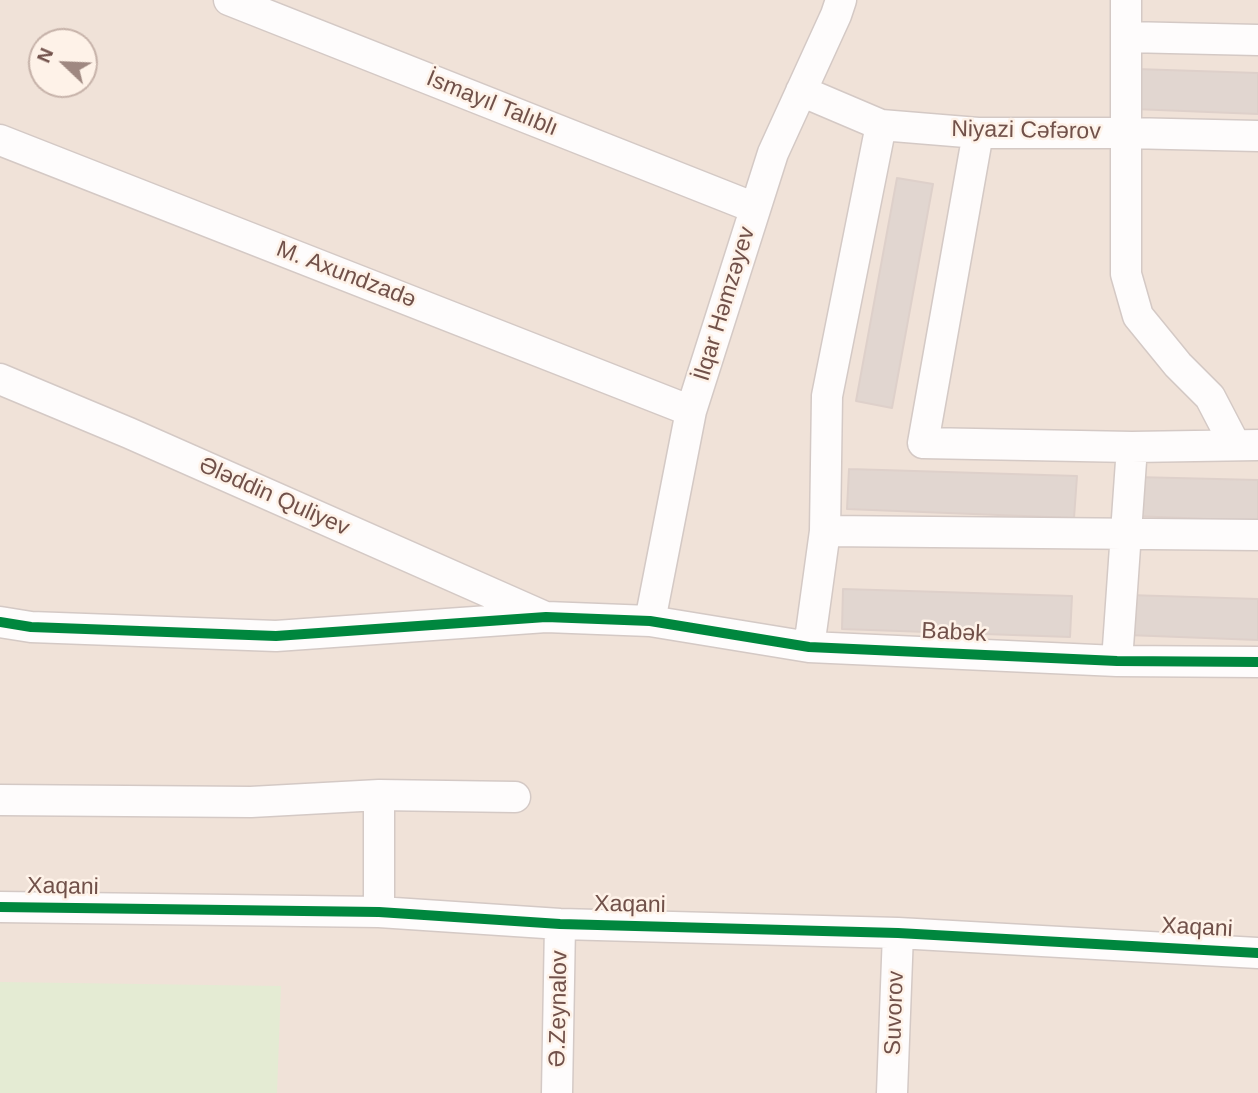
<!DOCTYPE html>
<html>
<head>
<meta charset="utf-8">
<style>
  body { margin:0 }
  #map { position:relative; width:1258px; height:1093px; overflow:hidden; background:#f5eee8; font-family:Arial,sans-serif }
  canvas { display:block }
  .north { position:absolute; left:28px; top:28px; width:70px; height:70px; box-sizing:border-box; background:#fef2e8; border:2px solid #c6b2a9; border-radius:50%; rotate:293deg; font-size:19px; font-weight:700; line-height:28px; text-align:center; color:#71514a }
  .north::after { content:''; display:block; margin:auto; width:24px; height:32px; background:#9f8881; clip-path:polygon(50% 0,100% 100%,50% 72%,0 100%) }
</style>
</head>
<body>
<div id="map">
<canvas width="1258" height="1093"></canvas>
<div class="north">N</div>
</div>
<script>
const g = document.querySelector('canvas').getContext('2d');
g.lineJoin = 'round';
function fillPath(path, color) { g.fillStyle = color; g.fill(path, 'evenodd'); }
const toPath = rows => new Path2D(rows.map(r => 'M' + r).join(''));
function strokePath(path, color, width, dash) { g.strokeStyle = color; g.lineWidth = width; g.lineCap = dash ? 'butt' : 'round'; g.setLineDash(dash || []); g.stroke(path); }
function drawText(font, color, halo, rows, align = 'center') {
  g.font = font + ' Arial,sans-serif'; g.lineWidth = 5; g.setLineDash([]); g.textBaseline = 'middle'; g.strokeStyle = halo; g.fillStyle = color; for (const [text, x, y, turn = 0] of rows) {
    g.save(); g.translate(x, y); g.rotate((+turn || 0) * Math.PI / 180); g.textAlign = isNaN(turn) ? turn : align; if (halo) g.strokeText(text, 0, 0); g.fillText(text, 0, 0); g.restore();
  }
}
const residential = toPath([
  [0,0,1258,0,1258,1093,0,1093],
  [42,42,84,42,84,84,42,84]
]);
const green = toPath([
  [0,982,281,986,277,1093,0,1093]
]);
const building = toPath([
  [1136,69,1258,73,1258,114,1134,109,1136,69],
  [897,178,933,184,892,408,856,401,897,178],
  [849,469,1077,476,1074,518,847,509,849,469],
  [1135,477,1258,480,1258,521,1134,516,1135,477],
  [843,589,1072,596,1070,637,842,629,843,589],
  [1128,595,1258,599,1258,640,1127,635,1128,595]
]);
const minor = toPath([
  [229,0,755,208],
  [1126,0,1126,274,1138,316,1178,365,1210,397,1235,445],
  [1126,37,1258,40],
  [801,91,881,125,978,133,1127,133,1258,136],
  [978,133,923,443,1132,447,1258,445],
  [0,140,691,411],
  [0,379,129,433,543,616],
  [825,531,1258,535],
  [650,621,691,411,773,153,836,15,841,0],
  [0,622,31,627,276,636,546,617,650,621,809,647,1117,661,1258,662],
  [809,647,825,531,827,396,881,125],
  [1117,661,1132,447],
  [0,800,251,802,379,795,515,797],
  [0,907,379,912,560,924,898,933,1258,953],
  [379,912,379,795],
  [557,1093,560,924],
  [892,1093,898,933]
]);
const cycleway = toPath([
  [0,622,31,627,276,636,546,617,650,621,809,647,1117,661,1258,662],
  [0,907,379,912,560,924,898,933,1258,953]
]);
const streetNames = [
  ["İsmayıl Talıblı",492,104,22],
  ["Niyazi Cəfərov",1026,131,1],
  ["M. Axundzadə",346,275,21],
  ["İlqar Həmzəyev",725,304,-73],
  ["Ələddin Quliyev",274,497,24],
  ["Babək",954,633,3],
  ["Xaqani",63,887,1],
  ["Xaqani",630,905,1],
  ["Xaqani",1197,928,3],
  ["Ə.Zeynalov",559,1009,-89],
  ["Suvorov",895,1013,-88]
];
fillPath(residential, '#f0e2d8');
fillPath(green, '#e4ebd3');
fillPath(building, '#e1d6d0');
strokePath(building, '#ded0ca', 2);
strokePath(minor, '#d4c9c5', 33);
strokePath(minor, '#fefcfc', 30);
strokePath(cycleway, '#00873e', 10);
drawText('23px', '#71514a', '#fef2e8', streetNames);
</script>
</body>
</html>
